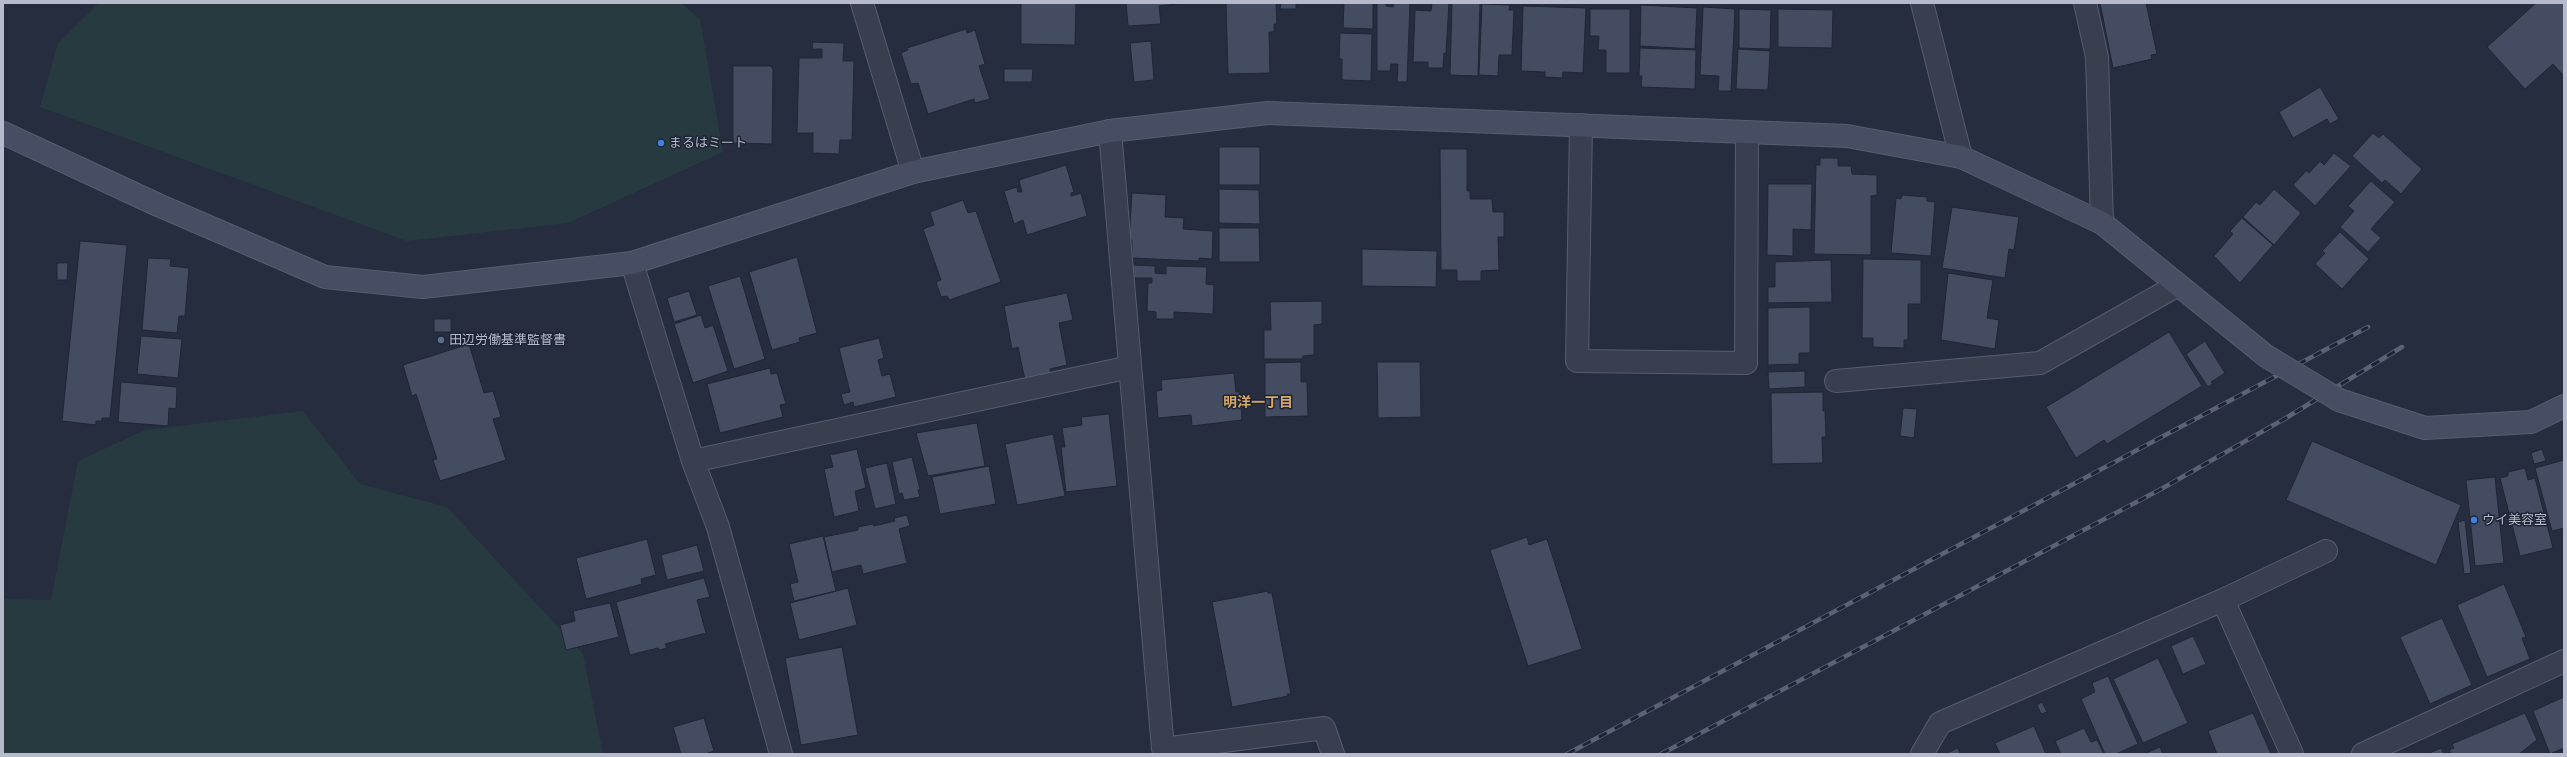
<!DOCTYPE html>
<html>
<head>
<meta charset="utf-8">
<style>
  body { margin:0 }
  #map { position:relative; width:2567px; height:757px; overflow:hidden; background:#252d3f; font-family:"Work Sans",sans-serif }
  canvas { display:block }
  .frame { position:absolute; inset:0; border:4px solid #b6baca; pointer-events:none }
</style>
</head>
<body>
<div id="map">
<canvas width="2567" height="757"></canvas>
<div class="frame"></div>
</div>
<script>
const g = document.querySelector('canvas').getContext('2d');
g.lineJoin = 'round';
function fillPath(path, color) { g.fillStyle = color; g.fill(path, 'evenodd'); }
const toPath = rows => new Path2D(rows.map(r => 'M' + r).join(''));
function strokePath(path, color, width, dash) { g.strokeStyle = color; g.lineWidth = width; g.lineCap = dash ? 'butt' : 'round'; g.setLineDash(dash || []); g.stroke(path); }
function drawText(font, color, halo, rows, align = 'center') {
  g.font = font + ' "Work Sans","Noto Sans JP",sans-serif'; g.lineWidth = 3; g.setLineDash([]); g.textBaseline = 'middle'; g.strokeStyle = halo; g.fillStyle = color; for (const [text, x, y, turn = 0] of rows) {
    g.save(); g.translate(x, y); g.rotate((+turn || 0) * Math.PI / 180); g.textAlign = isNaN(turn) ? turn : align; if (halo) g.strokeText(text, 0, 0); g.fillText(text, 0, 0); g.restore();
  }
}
const green = toPath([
  [99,3,681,3,700,19,723,152,568,223,407,241,40,107,58,43],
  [303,411,360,484,447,507,583,654,603,754,3,754,3,599,51,600,78,461,145,430]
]);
const building = toPath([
  [1021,3,1076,3,1075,45,1021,44,1021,3],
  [1126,3,1185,3,1159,6,1161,24,1128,26,1126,3],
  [1226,3,1276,3,1277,24,1274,24,1274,32,1269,32,1270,73,1228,74,1226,3],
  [1281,3,1296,3,1296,9,1280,9,1281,3],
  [1344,3,1373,3,1373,29,1343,28,1344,3],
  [1377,3,1386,3,1386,6,1393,7,1394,3,1410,3,1407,82,1397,82,1398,64,1391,64,1390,71,1377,71,1377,3],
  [1432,3,1449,3,1446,53,1444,53,1443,68,1428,68,1428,62,1413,62,1415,10,1431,11,1432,3],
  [1452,3,1480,3,1478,76,1450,75,1452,3],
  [2100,3,2146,3,2157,54,2151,55,2152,59,2113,68,2100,3],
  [2536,3,2564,3,2564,76,2553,64,2525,89,2487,47,2536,3],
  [1482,4,1510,5,1509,10,1514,10,1512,55,1499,55,1498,76,1479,75,1482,4],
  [1641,5,1697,8,1695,49,1640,46,1641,5],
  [1523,6,1586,8,1583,73,1563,72,1562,78,1545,77,1545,72,1521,71,1523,6],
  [1703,7,1735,9,1731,91,1718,91,1719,76,1700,75,1703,7],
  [1590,9,1630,9,1630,73,1606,73,1606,50,1598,50,1599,36,1590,36,1590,9],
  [1739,9,1771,10,1770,49,1739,48,1739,9],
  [1778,9,1833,10,1832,48,1778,47,1778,9],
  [966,29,967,33,975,30,985,64,979,66,990,99,975,103,974,99,928,114,918,83,911,84,901,53,908,50,907,48,966,29],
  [1340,33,1372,34,1371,81,1342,80,1342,59,1339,59,1340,33],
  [1151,41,1154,80,1134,82,1130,43,1151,41],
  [813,42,844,43,843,61,854,61,852,140,840,140,839,154,813,153,813,133,797,133,799,58,822,58,822,49,812,49,813,42],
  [1640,48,1696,50,1695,89,1641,87,1642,76,1639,76,1640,48],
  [1738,49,1770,51,1768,90,1736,89,1738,49],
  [733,66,771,66,773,70,772,144,733,143,733,66],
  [1004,69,1033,69,1032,82,1004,82,1004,69],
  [2320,87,2339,119,2330,124,2327,119,2293,138,2279,112,2320,87],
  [2373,133,2379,138,2383,134,2422,169,2401,194,2385,180,2382,183,2352,156,2373,133],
  [1219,147,1260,147,1260,185,1219,185,1219,147],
  [1440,149,1467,149,1467,191,1470,191,1470,199,1492,199,1493,212,1504,212,1504,237,1498,237,1499,270,1481,271,1481,281,1457,281,1457,270,1441,270,1440,149],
  [2334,153,2351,166,2315,206,2293,185,2307,170,2309,173,2320,161,2324,165,2334,153],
  [1820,158,1838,158,1838,166,1851,166,1852,174,1877,175,1877,195,1871,196,1871,255,1814,254,1816,165,1820,165,1820,158],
  [1066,165,1074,192,1071,193,1071,196,1081,193,1087,216,1027,235,1023,220,1014,224,1004,191,1017,187,1018,192,1022,192,1019,180,1066,165],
  [2371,181,2395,202,2371,229,2381,238,2368,252,2340,227,2354,211,2348,206,2371,181],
  [1768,184,1812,184,1811,230,1793,229,1793,256,1767,255,1768,184],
  [1219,189,1259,190,1260,224,1219,223,1219,189],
  [2274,189,2301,213,2274,245,2243,217,2256,202,2260,205,2274,189],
  [1132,193,1166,195,1165,217,1184,218,1183,229,1213,231,1212,259,1199,258,1199,261,1132,258,1132,240,1129,240,1132,193],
  [1902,195,1927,197,1927,201,1935,202,1931,256,1891,253,1896,198,1901,199,1902,195],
  [963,200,968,213,976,211,1001,282,949,300,947,296,941,297,936,282,941,280,923,229,934,225,930,212,963,200],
  [1952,207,2019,217,2014,250,2009,249,2005,278,1942,268,1952,207],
  [2242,218,2273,245,2240,283,2214,256,2233,234,2230,231,2242,218],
  [1219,228,1259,228,1260,262,1219,262,1219,228],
  [2340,232,2369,259,2342,289,2315,264,2325,253,2322,251,2340,232],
  [80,241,127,245,110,418,102,418,102,421,96,421,96,425,62,421,80,241],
  [1362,249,1437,251,1436,287,1362,286,1362,249],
  [797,257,817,333,799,338,800,342,772,350,749,272,797,257],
  [148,258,171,259,170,266,189,268,185,316,179,316,177,333,142,330,148,258],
  [1863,259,1921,260,1921,304,1908,304,1908,340,1904,340,1904,348,1873,347,1873,338,1862,338,1863,259],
  [1831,260,1832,302,1768,303,1768,287,1775,287,1775,262,1831,260],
  [57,263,68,263,67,280,57,280,57,263],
  [1132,265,1155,266,1155,273,1166,274,1166,266,1207,267,1206,284,1214,285,1213,314,1174,312,1174,319,1156,319,1156,312,1147,311,1148,283,1152,283,1152,278,1132,278,1132,265],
  [1948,273,1993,280,1987,318,1999,320,1995,349,1941,340,1948,273],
  [740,276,765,359,734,369,708,286,740,276],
  [689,291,697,315,674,322,667,298,689,291],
  [1067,293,1073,320,1059,323,1067,365,1050,369,1051,374,1025,380,1018,347,1012,349,1004,306,1067,293],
  [1322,301,1322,324,1314,325,1314,355,1303,356,1302,359,1264,359,1264,330,1271,330,1270,302,1322,301],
  [1810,307,1810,353,1799,353,1799,364,1768,365,1768,308,1810,307],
  [701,315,705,328,713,325,728,371,693,383,674,324,701,315],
  [434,319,451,319,451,332,434,332,434,319],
  [2169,332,2202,386,2107,444,2104,440,2076,458,2046,407,2169,332],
  [141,336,182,339,178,378,137,374,141,336],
  [879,338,884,358,878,360,882,376,890,374,896,397,854,407,853,402,844,405,841,394,850,392,839,348,879,338],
  [2205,341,2225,373,2211,382,2213,384,2208,387,2186,354,2205,341],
  [469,344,484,393,493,391,501,417,493,419,506,460,440,481,433,460,437,459,416,394,412,396,403,365,469,344],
  [1301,362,1301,382,1307,382,1308,416,1265,417,1265,363,1301,362],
  [1377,362,1420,362,1421,417,1378,418,1377,362],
  [770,368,771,374,777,373,786,404,780,405,783,417,720,433,707,384,770,368],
  [1805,371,1805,387,1769,389,1768,372,1805,371],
  [1234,373,1236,392,1240,392,1242,420,1192,426,1191,415,1158,418,1156,391,1162,390,1161,380,1234,373],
  [121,382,177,387,176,409,169,408,168,426,118,422,121,382],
  [1823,392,1823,411,1825,410,1826,437,1822,437,1823,463,1772,464,1771,393,1823,392],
  [1903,408,1917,409,1914,438,1900,436,1903,408],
  [1109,414,1117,486,1066,492,1061,447,1065,447,1062,428,1082,425,1081,417,1109,414],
  [977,423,985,466,928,476,916,433,977,423],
  [1053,434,1065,496,1017,505,1005,444,1053,434],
  [2312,441,2461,505,2436,565,2286,500,2312,441],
  [857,449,866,488,855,491,859,511,834,517,824,469,833,467,830,455,857,449],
  [2542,449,2546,461,2534,464,2531,453,2542,449],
  [912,457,920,489,918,490,920,497,904,500,902,493,899,494,892,462,912,457],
  [2564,460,2564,528,2552,531,2535,468,2564,460],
  [887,463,896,504,875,509,865,468,887,463],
  [989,466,996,504,940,514,932,477,989,466],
  [2525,468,2528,480,2535,478,2553,548,2520,556,2500,478,2508,476,2508,472,2525,468],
  [2495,477,2504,563,2475,566,2466,480,2495,477],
  [907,515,910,526,899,529,907,563,863,574,861,565,832,572,824,537,858,530,858,527,873,524,874,526,895,521,894,518,907,515],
  [2465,520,2471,573,2464,574,2458,522,2465,520],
  [823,536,836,591,794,601,790,584,798,582,789,544,823,536],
  [1527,537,1529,545,1547,539,1582,649,1528,666,1490,550,1527,537],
  [647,539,656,575,641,579,642,584,586,599,576,558,647,539],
  [697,545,704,571,667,580,661,555,697,545],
  [704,578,710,597,697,600,706,633,665,644,667,648,659,650,658,648,630,655,616,602,704,578],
  [2504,584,2526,637,2522,638,2530,659,2487,677,2457,605,2504,584],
  [848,588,857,625,799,640,790,603,848,588],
  [1268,591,1268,593,1272,593,1291,694,1287,694,1288,696,1232,707,1212,602,1268,591],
  [610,603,619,637,566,650,560,625,575,621,573,611,610,603],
  [2442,618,2472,685,2430,704,2400,637,2442,618],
  [2193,636,2206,664,2183,674,2171,646,2193,636],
  [842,647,858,735,801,745,785,658,842,647],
  [2158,658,2188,723,2143,743,2113,679,2158,658],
  [2108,676,2138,744,2116,754,2105,754,2081,699,2095,692,2092,683,2108,676],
  [2564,697,2564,748,2550,754,2533,711,2564,697],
  [2042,702,2047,712,2041,714,2037,705,2042,702],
  [2253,713,2271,754,2217,754,2208,731,2253,713],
  [2525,713,2537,740,2519,754,2451,754,2449,750,2454,748,2452,744,2525,713],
  [704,718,714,751,705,754,681,754,673,727,704,718],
  [2034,726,2046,754,2000,754,1995,743,2034,726],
  [2084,728,2091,742,2097,740,2104,754,2061,754,2055,741,2084,728],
  [2160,747,2163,754,2144,754,2160,747],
  [1958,748,1960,754,1945,754,1958,748],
  [2441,748,2444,754,2427,754,2441,748]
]);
const street = toPath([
  [862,3,913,172],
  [1922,3,1961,157],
  [2085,3,2097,57,2102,223],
  [1581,125,1577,361,1746,363,1747,133],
  [1110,131,1163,749,1324,728,1333,754],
  [632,263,693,461,718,527,781,754],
  [1836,381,2040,363,2178,285],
  [693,461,1130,367],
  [2223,600,2292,754],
  [1922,754,1940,723,2223,600,2326,551],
  [2363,754,2564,661]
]);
const secondary = toPath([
  [3,133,158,205,325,277,423,287,632,263,913,172,1110,131,1268,113,1847,136,1961,157,2102,223,2266,356],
  [2339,400,2425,428,2531,422,2564,406]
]);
const rail = toPath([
  [1567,754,2368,327],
  [1661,754,2163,488,2286,418,2402,347]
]);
const secondaryBridge = toPath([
  [2266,356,2339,400]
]);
const markers = [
  [661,143,4,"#3f7fe0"],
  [441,340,4,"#5c6f8a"],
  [2474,520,4,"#3f7fe0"]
];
const poiNames = [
  ["まるはミート",669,143],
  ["田辺労働基準監督書",449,340],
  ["ウイ美容室",2482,520]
];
const neighbourhoodNames = [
  ["明洋一丁目",1258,403]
];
fillPath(green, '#273a40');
fillPath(building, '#444c61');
strokePath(building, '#202636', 1);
strokePath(street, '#575d6d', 24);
strokePath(secondary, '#575d6d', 24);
strokePath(street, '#393f4f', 22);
strokePath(secondary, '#474d62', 22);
strokePath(rail, '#5c6276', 4.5);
strokePath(rail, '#1e2434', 3, [9]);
strokePath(secondaryBridge, '#575d6d', 24, []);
strokePath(secondaryBridge, '#474d62', 22);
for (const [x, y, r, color] of markers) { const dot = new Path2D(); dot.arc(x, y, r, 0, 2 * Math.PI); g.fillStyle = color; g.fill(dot); strokePath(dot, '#1e2434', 1.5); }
drawText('13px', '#b6baca', '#1e2434', poiNames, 'left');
drawText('bold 14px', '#d4a767', '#1e2434', neighbourhoodNames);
</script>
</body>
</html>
